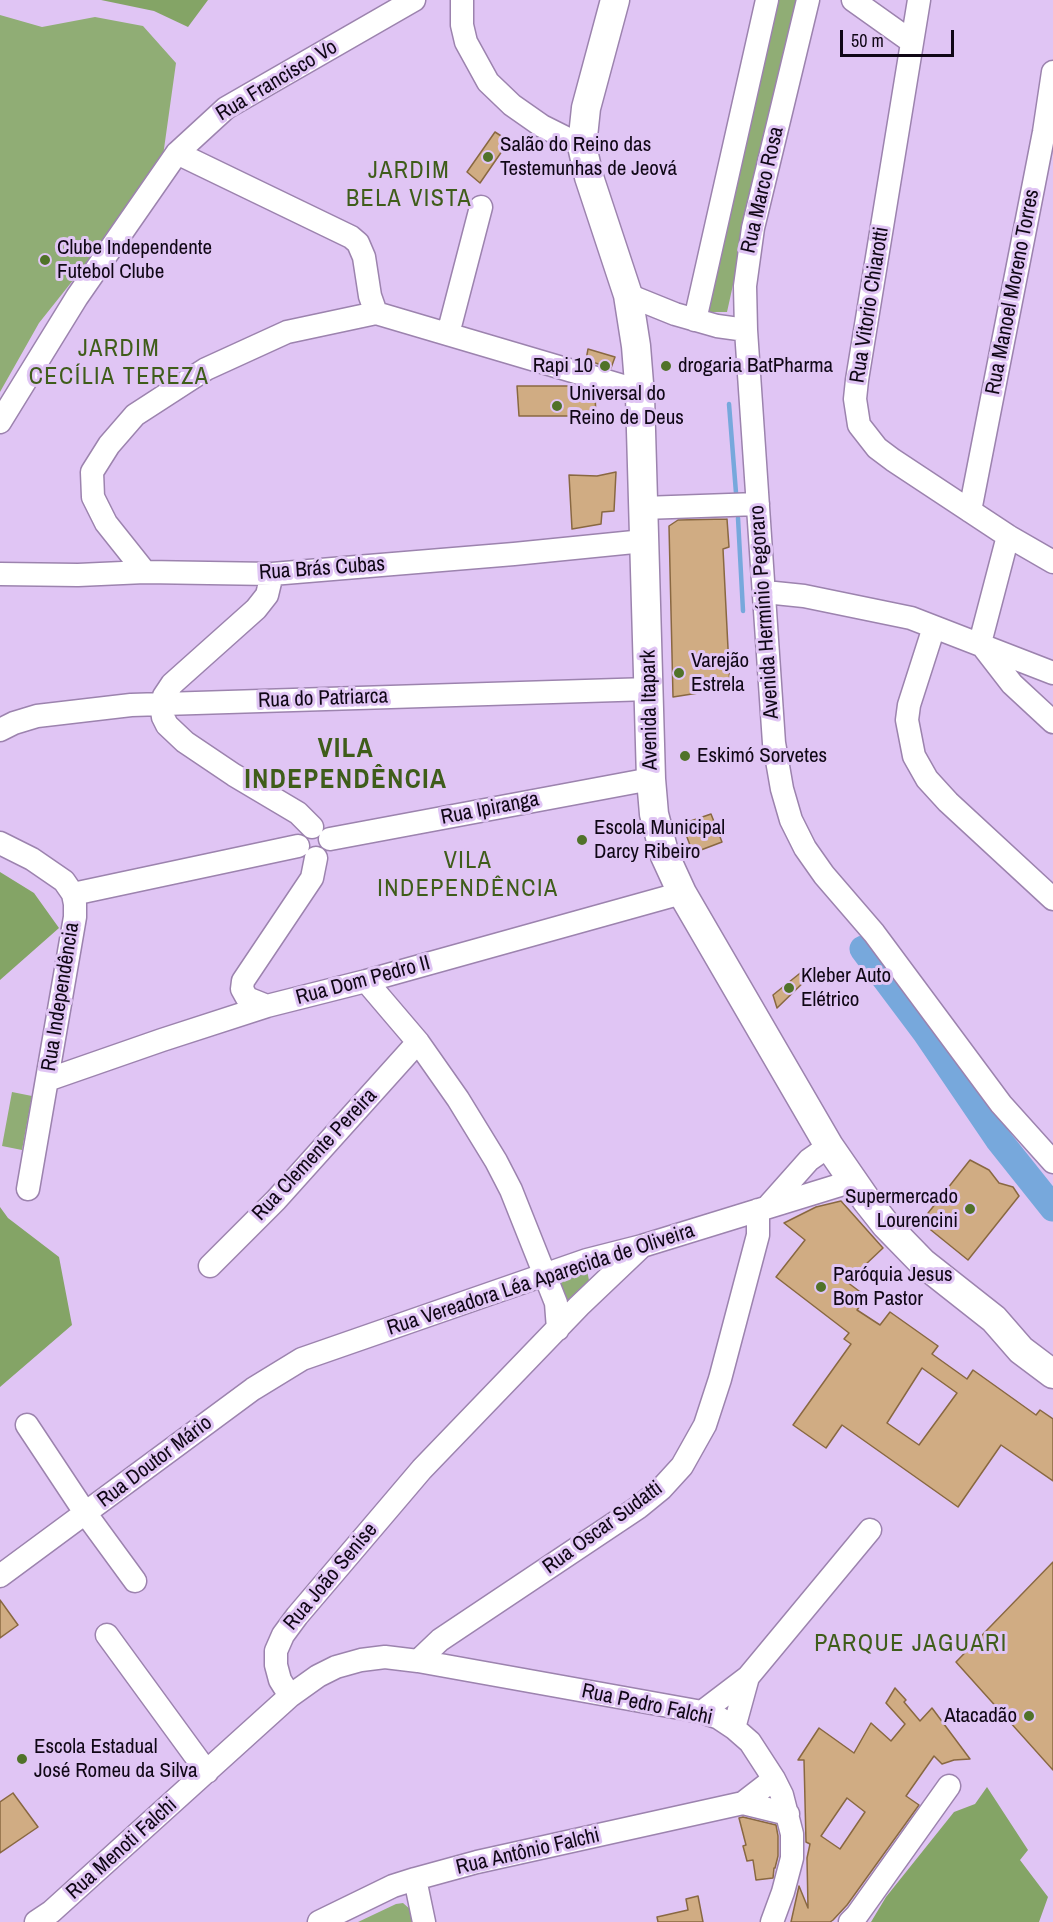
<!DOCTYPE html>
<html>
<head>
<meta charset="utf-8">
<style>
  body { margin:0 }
  #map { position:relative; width:1053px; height:1922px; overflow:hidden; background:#e0c5f4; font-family:"Archivo Narrow",sans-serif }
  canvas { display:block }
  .scale { position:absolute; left:840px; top:30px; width:114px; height:27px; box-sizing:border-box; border:3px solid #100716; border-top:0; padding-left:8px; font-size:18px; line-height:21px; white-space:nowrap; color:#100716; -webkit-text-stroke:4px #e0c5f4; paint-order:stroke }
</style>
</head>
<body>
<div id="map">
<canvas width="1053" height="1922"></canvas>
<div class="scale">50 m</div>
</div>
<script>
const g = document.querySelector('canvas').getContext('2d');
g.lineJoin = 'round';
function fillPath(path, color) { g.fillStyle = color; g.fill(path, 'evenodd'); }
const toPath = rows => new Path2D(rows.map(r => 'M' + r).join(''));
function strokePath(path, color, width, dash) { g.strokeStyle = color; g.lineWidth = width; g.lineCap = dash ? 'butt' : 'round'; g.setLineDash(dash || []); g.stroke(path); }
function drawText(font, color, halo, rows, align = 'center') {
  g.font = font + ' "Archivo Narrow",sans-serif'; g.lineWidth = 6; g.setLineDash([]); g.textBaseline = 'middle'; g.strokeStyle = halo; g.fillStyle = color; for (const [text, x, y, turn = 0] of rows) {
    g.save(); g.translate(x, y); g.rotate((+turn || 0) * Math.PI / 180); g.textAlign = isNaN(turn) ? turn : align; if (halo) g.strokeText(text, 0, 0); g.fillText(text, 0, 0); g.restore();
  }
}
const green = toPath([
  [771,0,796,0,727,312,707,312],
  [0,15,42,27,95,17,143,26,176,63,163,156,140,196,39,323,0,392],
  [12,1092,32,1096,22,1150,2,1146],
  [587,1271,589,1280,566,1302,552,1277],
  [403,1903,411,1910,414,1922,358,1922,396,1904]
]);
const forest = toPath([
  [101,0,208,0,188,27,154,11],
  [0,872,34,893,59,928,0,980],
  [0,1207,8,1218,59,1257,72,1325,0,1387],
  [987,1787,1028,1850,1020,1860,1048,1897,1039,1922,871,1922,886,1897,954,1812,975,1804]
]);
const stream = toPath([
  [729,404,736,493],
  [738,518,743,611]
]);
const river = toPath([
  [863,949,926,1033,998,1139,1053,1208]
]);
const building = toPath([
  [495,132,509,141,480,183,467,172,495,132],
  [588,349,615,357,611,368,586,360,588,349],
  [517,386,571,386,585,396,595,395,596,416,519,416,517,386],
  [616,472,614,511,602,512,601,524,572,529,569,475,597,476,616,472],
  [727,519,729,547,723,549,730,688,673,697,669,526,678,520,727,519],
  [711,814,722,842,693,853,682,824,711,814],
  [804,970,810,976,777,1008,773,995,804,970],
  [970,1160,989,1170,999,1183,1013,1187,1019,1196,968,1260,921,1222,970,1160],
  [841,1201,883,1248,847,1282,867,1297,857,1310,880,1325,890,1312,938,1346,932,1354,967,1379,973,1370,1036,1415,1040,1410,1053,1419,1053,1481,1001,1445,958,1507,842,1425,826,1448,793,1425,851,1344,844,1339,849,1333,776,1277,805,1240,784,1223,816,1207,841,1201],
  [922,1368,957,1393,919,1445,887,1423,922,1368],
  [1053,1562,1053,1770,956,1662,1053,1562],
  [0,1600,18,1625,0,1638,0,1600],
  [895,1688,906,1700,904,1702,920,1721,932,1708,970,1759,954,1760,942,1764,934,1756,906,1796,919,1805,847,1905,833,1920,830,1922,791,1922,799,1886,808,1908,807,1858,810,1844,806,1842,804,1760,798,1760,819,1728,854,1753,871,1723,891,1741,905,1724,886,1703,895,1688],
  [847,1798,865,1812,840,1849,821,1836,847,1798],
  [13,1793,38,1827,0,1853,0,1802,13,1793],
  [743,1817,776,1825,778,1836,778,1856,775,1868,774,1868,773,1878,756,1880,753,1860,747,1861,743,1846,746,1845,739,1818,743,1817],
  [698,1896,703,1922,658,1922,657,1917,688,1910,686,1899,698,1896]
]);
const minor = toPath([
  [462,0,462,25,466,42,488,82,512,105,542,126,582,146],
  [853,0,912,42],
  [919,0,857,380,855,399,859,425,877,448,893,460,1008,536,1053,562],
  [628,295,675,314,717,326,746,330,745,286,753,228,808,0],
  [376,313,640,391],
  [695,320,767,0],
  [746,330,774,743,782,789,791,820,805,848,824,875,874,933,1001,1104,1053,1162],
  [448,334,481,207],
  [0,422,77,297,177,153,226,108,414,0],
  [643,508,758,504],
  [970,511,1044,132,1053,72],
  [145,572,106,523,93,497,92,472,109,445,135,415,206,369,287,332,376,313,370,296,364,257,358,243,351,237,177,153],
  [0,574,78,575,145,572,272,574,514,554,644,541],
  [272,574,267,595,256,609,172,684,164,696,161,704,163,717,167,725,185,742,234,775,298,813,312,827],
  [765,592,804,596,911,618,1053,673],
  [934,627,909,705,907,720,914,756,927,779,948,802,1053,899],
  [980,643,1008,536],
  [981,644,1012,684,1053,722],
  [0,730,14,723,37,716,131,705,650,689],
  [330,839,651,779],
  [0,843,32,859,64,881,73,894,75,904,75,917,28,1189],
  [73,894,298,846],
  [366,981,418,1042,458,1099,496,1161,511,1190,556,1303,558,1329],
  [267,1006,247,998,242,989,243,981,312,878,316,858],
  [47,1080,162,1040,267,1006,366,981,682,893],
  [769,1205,809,1160,829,1146],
  [210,1266,276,1200,418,1042],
  [27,1425,86,1514,135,1581],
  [0,1576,253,1389,302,1359,587,1260,642,1246,853,1181],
  [107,1635,207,1772],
  [418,1661,440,1640,639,1507,661,1489,682,1466,705,1425,720,1379,758,1235,758,1210],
  [290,1696,280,1680,276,1665,276,1651,283,1635,297,1616,422,1469,579,1306,640,1248],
  [702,1712,748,1677,870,1530],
  [734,1728,748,1677],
  [743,1803,788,1814],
  [415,1879,424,1922],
  [36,1922,51,1912,290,1696,318,1676,336,1667,361,1660,385,1657,418,1661,702,1712,719,1718,734,1728,750,1742,774,1779,782,1795,792,1834,792,1858,783,1892,772,1922],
  [319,1922,393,1886,415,1879,477,1862,743,1803,774,1779],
  [850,1922,857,1915,949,1786]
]);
const major = toPath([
  [615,0,586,108,582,146,589,177,628,295,636,346,640,396,651,779,654,814,665,856,682,893,829,1146,867,1201,886,1225,923,1263,994,1319,1021,1350,1053,1374]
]);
const markers = [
  [488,157,6,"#507229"],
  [45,260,6,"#507229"],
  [605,366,6,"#507229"],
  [666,366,6,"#507229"],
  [557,406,6,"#507229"],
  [679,673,6,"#507229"],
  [685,756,6,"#507229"],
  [582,840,6,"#507229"],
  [789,988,6,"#507229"],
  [970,1209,6,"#507229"],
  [821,1287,6,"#507229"],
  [1029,1716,6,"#507229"],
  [22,1759,6,"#507229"]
];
const streetNames = [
  ["Rua Francisco Vo",277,81,-31],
  ["Rua Marco Rosa",763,190,-77],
  ["Rua Manoel Moreno Torres",1013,292,-79],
  ["Rua Vitorio Chiarotti",870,305,-81],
  ["Rua Brás Cubas",322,569,-4],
  ["Avenida Hermínio Pegoraro",765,612,-94],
  ["Rua do Patriarca",323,699,-2],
  ["Avenida Itapark",650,710,-91],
  ["Rua Ipiranga",490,809,-11],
  ["Rua Dom Pedro II",363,981,-15],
  ["Rua Independência",61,997,-81],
  ["Rua Clemente Pereira",315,1155,-47],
  ["Rua Vereadora Léa Aparecida de Oliveira",541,1280,-18],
  ["Rua Doutor Mário",155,1462,-37],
  ["Rua Oscar Sudatti",603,1528,-36],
  ["Rua João Senise",331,1577,-50],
  ["Rua Pedro Falchi",647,1705,12],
  ["Rua Menoti Falchi",122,1849,-42],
  ["Rua Antônio Falchi",528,1852,-13]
];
const poiNames = [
  ["Salão do Reino das",500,145],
  ["Testemunhas de Jeová",500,169],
  ["Clube Independente",57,248],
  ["Futebol Clube",57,272],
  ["Rapi 10",593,366,"right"],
  ["drogaria BatPharma",678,366],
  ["Universal do",569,394],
  ["Reino de Deus",569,418],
  ["Varejão",691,661],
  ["Estrela",691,685],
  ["Eskimó Sorvetes",697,756],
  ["Escola Municipal",594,828],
  ["Darcy Ribeiro",594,852],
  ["Kleber Auto",801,976],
  ["Elétrico",801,1000],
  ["Supermercado",958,1197,"right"],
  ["Lourencini",958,1221,"right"],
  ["Paróquia Jesus",833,1275],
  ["Bom Pastor",833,1299],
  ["Atacadão",1017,1716,"right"],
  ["Escola Estadual",34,1747],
  ["José Romeu da Silva",34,1771]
];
const quarterNames = [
  ["JARDIM",409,172],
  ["BELA VISTA",409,200],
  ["JARDIM",119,350],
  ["CECÍLIA TEREZA",119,378],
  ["VILA",468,862],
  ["INDEPENDÊNCIA",468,890],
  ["PARQUE JAGUARI",911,1645]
];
const districtNames = [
  ["VILA",346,750],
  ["INDEPENDÊNCIA",346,781]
];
fillPath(green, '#90ad75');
fillPath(forest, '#84a466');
strokePath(stream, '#77a8dc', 4.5);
strokePath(river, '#77a8dc', 27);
fillPath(building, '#d0ac83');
strokePath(building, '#896841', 1.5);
strokePath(minor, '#9c83ae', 25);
strokePath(major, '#9c83ae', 31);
strokePath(minor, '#fff', 22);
strokePath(major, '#fff', 28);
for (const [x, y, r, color] of markers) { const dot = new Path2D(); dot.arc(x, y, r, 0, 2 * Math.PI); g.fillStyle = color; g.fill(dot); strokePath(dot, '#e0c5f4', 2); }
drawText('21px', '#100716', '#e0c5f4', streetNames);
drawText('21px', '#100716', '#e0c5f4', poiNames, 'left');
g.letterSpacing = '1.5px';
drawText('24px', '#3f5d1a', '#e0c5f4', quarterNames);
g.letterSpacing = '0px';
g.letterSpacing = '1.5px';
drawText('bold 27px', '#3f5d1a', '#e0c5f4', districtNames);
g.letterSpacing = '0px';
</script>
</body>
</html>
